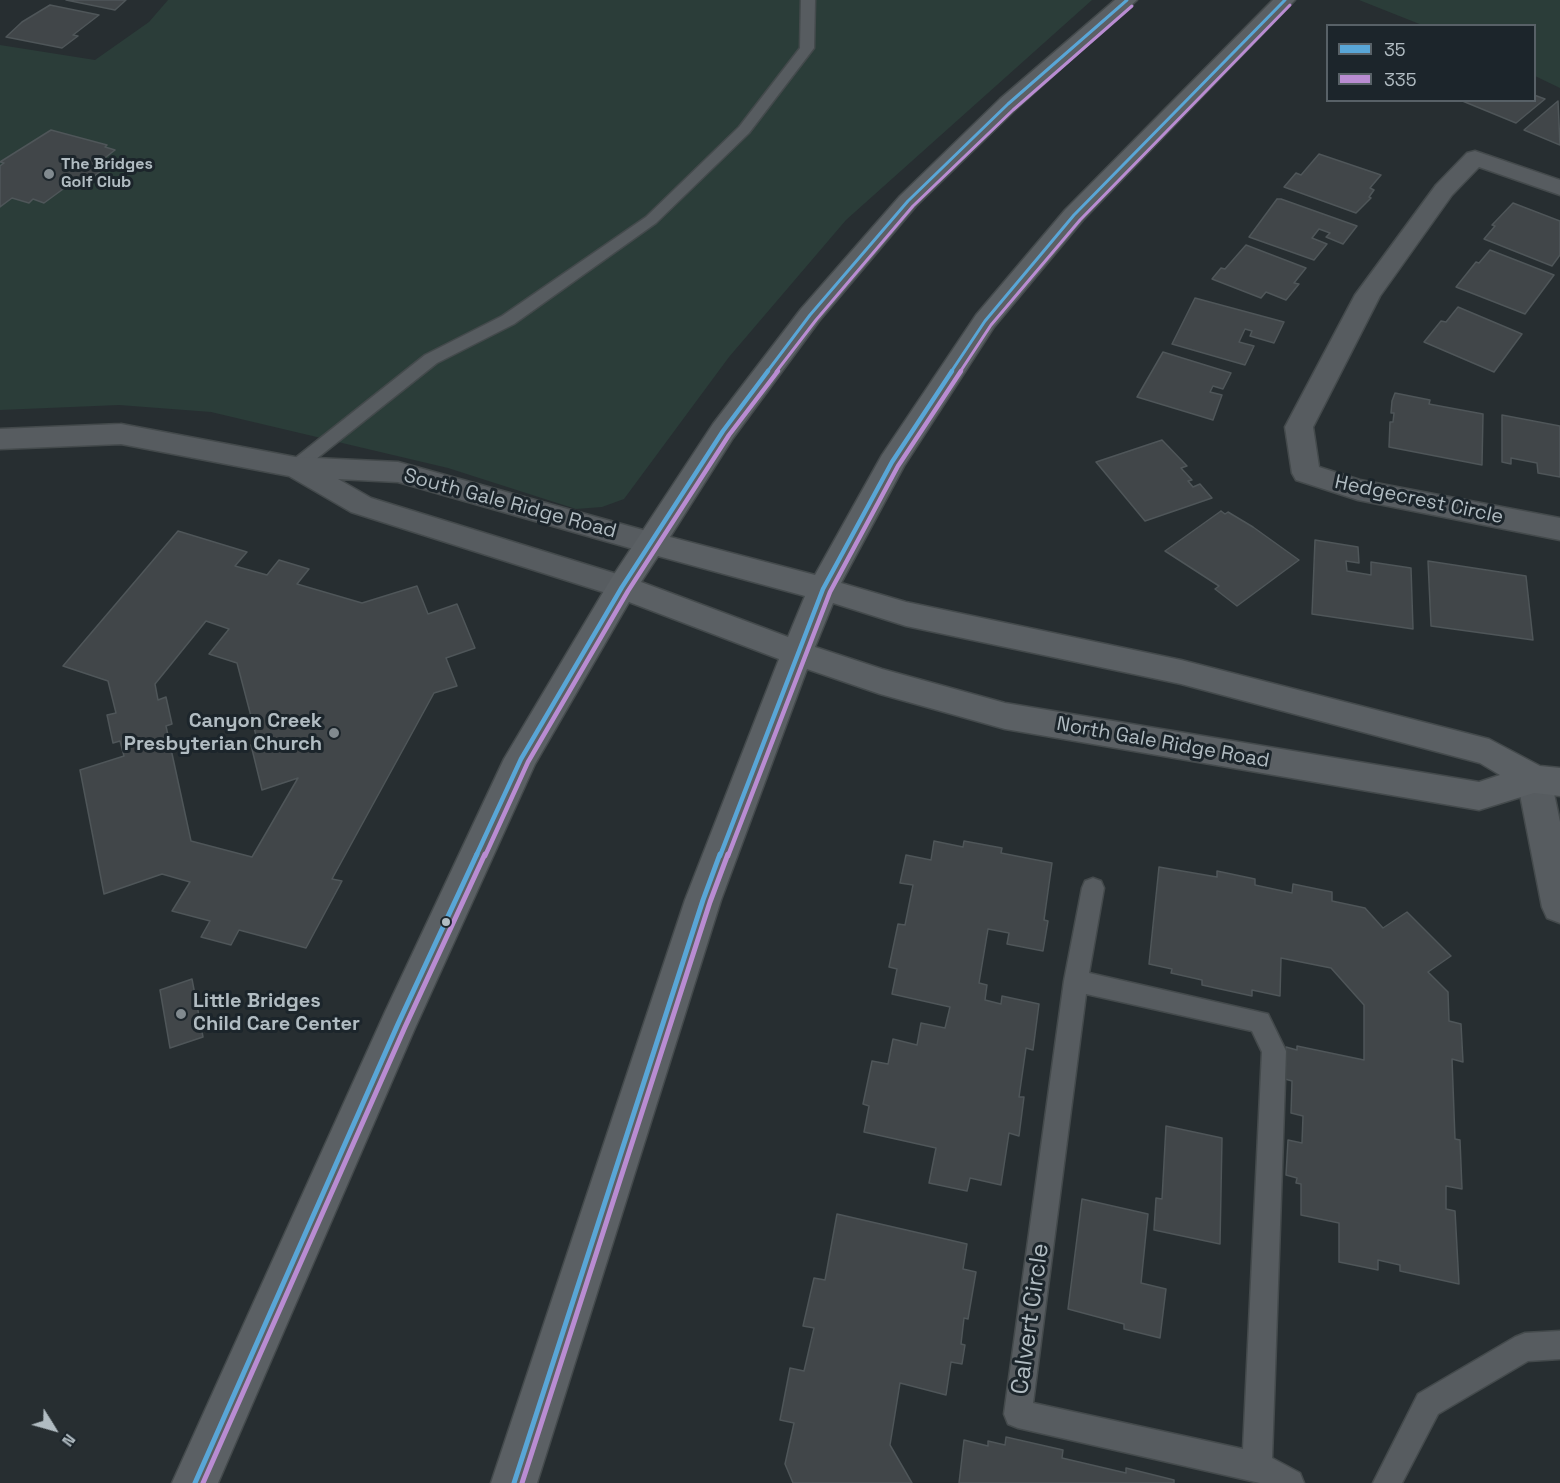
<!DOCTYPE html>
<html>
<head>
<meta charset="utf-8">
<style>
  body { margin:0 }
  #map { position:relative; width:1560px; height:1483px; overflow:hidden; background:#272e31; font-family:"Space Grotesk",sans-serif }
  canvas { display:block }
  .legend { position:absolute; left:1326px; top:24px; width:210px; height:78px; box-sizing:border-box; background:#1c252b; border:2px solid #586167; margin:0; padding:8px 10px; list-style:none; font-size:18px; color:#b1bcc2 }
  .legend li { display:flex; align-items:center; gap:12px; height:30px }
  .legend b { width:30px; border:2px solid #586167 }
  .north { position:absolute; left:24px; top:1399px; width:60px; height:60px; -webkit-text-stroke:4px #1c252b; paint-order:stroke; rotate:127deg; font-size:16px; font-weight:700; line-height:24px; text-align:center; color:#b1bcc2 }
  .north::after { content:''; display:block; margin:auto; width:21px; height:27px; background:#b1bcc2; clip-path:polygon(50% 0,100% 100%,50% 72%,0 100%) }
</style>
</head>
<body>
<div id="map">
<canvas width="1560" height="1483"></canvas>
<ul class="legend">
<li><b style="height:8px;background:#59a6d7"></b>35</li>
<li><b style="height:8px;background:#b98cd2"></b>335</li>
</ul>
<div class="north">N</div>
</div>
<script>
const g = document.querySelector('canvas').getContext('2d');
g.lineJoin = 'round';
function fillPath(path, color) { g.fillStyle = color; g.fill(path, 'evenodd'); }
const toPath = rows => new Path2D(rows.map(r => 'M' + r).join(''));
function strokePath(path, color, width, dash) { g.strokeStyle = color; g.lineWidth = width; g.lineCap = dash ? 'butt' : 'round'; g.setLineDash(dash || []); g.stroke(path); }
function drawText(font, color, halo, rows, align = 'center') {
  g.font = font + ' "Space Grotesk",sans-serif'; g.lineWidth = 6; g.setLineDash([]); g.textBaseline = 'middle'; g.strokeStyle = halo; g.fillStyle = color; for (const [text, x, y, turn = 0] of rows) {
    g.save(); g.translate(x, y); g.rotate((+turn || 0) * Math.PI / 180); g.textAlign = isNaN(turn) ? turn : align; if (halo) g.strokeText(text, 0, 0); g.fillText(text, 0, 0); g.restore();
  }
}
const green = toPath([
  [168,0,1092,0,846,220,729,357,624,499,602,507,576,509,448,468,211,412,119,405,0,410,0,45,95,60,149,22],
  [1359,0,1560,0,1560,88,1535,76,1534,26,1422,25]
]);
const building = toPath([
  [66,0,126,0,115,10,66,0],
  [50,5,99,15,73,35,78,36,62,48,6,37,22,22,50,5],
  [1534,95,1545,99,1516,123,1460,100,1534,100,1534,95],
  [1558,101,1560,145,1524,130,1558,101],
  [51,130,107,145,105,147,115,150,101,161,110,164,84,184,74,181,44,203,33,199,29,203,12,198,0,207,0,166,4,163,0,162,51,130],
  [1319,154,1381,175,1370,188,1374,190,1369,197,1371,198,1356,213,1284,187,1296,173,1301,175,1319,154],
  [1277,199,1281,199,1357,226,1343,244,1326,237,1330,233,1319,229,1312,238,1327,244,1314,260,1249,237,1277,199],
  [1513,203,1560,221,1560,255,1552,266,1484,239,1495,226,1492,225,1513,203],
  [1246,245,1306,268,1294,283,1299,284,1286,300,1266,292,1261,298,1212,279,1221,268,1225,269,1246,245],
  [1490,250,1554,275,1525,314,1456,287,1476,262,1479,263,1490,250],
  [1195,298,1284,322,1274,343,1250,336,1252,331,1245,329,1239,342,1254,346,1245,365,1172,344,1195,298],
  [1458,307,1522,334,1494,372,1424,342,1441,321,1446,322,1458,307],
  [1163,352,1231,373,1223,389,1213,386,1210,392,1222,395,1213,420,1137,397,1163,352],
  [1395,393,1430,400,1429,404,1483,414,1482,465,1389,447,1390,422,1393,422,1394,413,1391,413,1392,401,1395,393],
  [1502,415,1560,426,1560,477,1538,473,1537,463,1511,458,1511,464,1502,462,1502,415],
  [1162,440,1187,466,1181,468,1192,480,1188,481,1193,487,1200,484,1212,498,1145,521,1096,462,1162,440],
  [1221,511,1225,514,1228,512,1253,527,1299,560,1237,606,1215,589,1219,586,1165,551,1221,511],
  [178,531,247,552,235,566,267,575,279,560,309,569,297,584,362,603,417,586,428,614,457,604,475,648,446,658,457,686,434,693,332,879,342,881,306,948,239,930,231,945,201,937,210,921,172,911,190,882,162,874,104,894,80,770,124,756,120,741,113,743,107,715,116,713,108,681,63,666,178,531],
  [206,621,229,629,209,654,237,663,258,743,251,745,262,790,298,778,252,857,191,841,166,726,172,724,166,697,158,700,155,684,206,621],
  [1315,540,1358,547,1359,563,1346,561,1347,571,1371,575,1371,562,1411,568,1413,629,1312,614,1315,540],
  [1428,561,1526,576,1533,640,1431,626,1428,561],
  [934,841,963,847,964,841,1002,848,1001,853,1052,863,1044,920,1048,921,1043,951,1007,944,1009,933,988,929,979,983,987,985,985,1000,1001,1004,1002,996,1039,1004,1033,1050,1026,1048,1019,1097,1024,1097,1019,1136,1009,1133,1001,1185,970,1178,967,1191,929,1183,936,1148,864,1132,869,1106,863,1104,872,1061,888,1064,893,1039,917,1045,921,1023,945,1028,950,1007,892,994,897,969,889,967,898,924,905,925,913,885,900,883,906,855,931,860,934,841],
  [1159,867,1217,877,1217,871,1255,879,1255,885,1292,893,1293,884,1332,892,1332,901,1365,908,1383,928,1407,912,1451,956,1428,972,1448,992,1449,1021,1461,1024,1463,1062,1452,1059,1455,1139,1460,1140,1462,1189,1446,1186,1446,1209,1455,1211,1459,1284,1400,1271,1400,1265,1378,1260,1378,1270,1339,1262,1339,1223,1301,1215,1301,1184,1296,1183,1297,1178,1286,1175,1288,1140,1302,1143,1303,1116,1291,1113,1292,1081,1285,1079,1286,1047,1297,1050,1297,1046,1364,1060,1364,1005,1331,968,1281,958,1280,996,1252,990,1252,996,1202,985,1202,980,1171,973,1172,969,1149,964,1159,867],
  [192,979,203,1037,170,1048,160,990,192,979],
  [1166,1126,1222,1138,1220,1244,1154,1230,1156,1198,1162,1199,1166,1126],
  [1082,1199,1148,1214,1141,1283,1166,1289,1160,1338,1124,1329,1124,1324,1068,1309,1082,1199],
  [837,1214,967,1244,963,1269,976,1272,968,1319,964,1318,961,1344,965,1345,962,1364,951,1362,946,1395,900,1383,890,1445,912,1483,793,1483,785,1464,794,1423,780,1420,790,1368,804,1371,814,1328,803,1326,814,1278,825,1280,837,1214],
  [1006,1437,1063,1450,1062,1458,1126,1473,1126,1468,1174,1480,1174,1483,959,1483,964,1440,988,1446,988,1441,1005,1445,1006,1437]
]);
const lane = toPath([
  [801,0,815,0,814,48,749,133,656,223,514,324,437,363,301,471,289,471,286,467,289,463,425,355,502,316,646,217,739,127,800,48,801,0],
  [1093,878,1101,881,1104,888,1089,973,1268,1014,1286,1051,1272,1458,1300,1473,1304,1483,1260,1483,1018,1428,1008,1424,1004,1414,1064,981,1082,888,1085,881,1093,878],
  [1086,994,1252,1031,1262,1052,1243,1449,1033,1403,1086,994],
  [1560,1331,1560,1359,1528,1361,1438,1414,1402,1483,1373,1483,1418,1394,1515,1337,1525,1333,1560,1331]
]);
const street = toPath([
  [1475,151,1560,180,1560,195,1479,167,1452,195,1380,296,1313,427,1319,467,1360,480,1560,518,1560,540,1358,500,1296,480,1292,473,1285,427,1355,295,1436,185,1467,153,1475,151],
  [121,424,295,457,398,462,661,535,666,543,661,551,651,554,398,482,338,479,371,498,633,579,637,587,633,595,622,598,351,512,289,476,121,444,0,449,0,429,121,424],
  [1534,765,1546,769,1551,779,1560,822,1560,923,1547,918,1542,907,1517,779,1522,769,1534,765]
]);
const secondary = toPath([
  [1115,0,1137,0,1016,109,916,206,819,321,733,438,670,537,815,575,882,455,976,315,1065,210,1273,0,1295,0,1083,220,994,327,904,466,841,583,906,602,1181,660,1489,739,1540,766,1560,768,1560,796,1534,793,1479,810,1005,729,880,694,807,669,721,900,537,1483,491,1483,685,900,779,659,629,602,535,764,415,1028,218,1483,172,1483,385,1012,504,759,611,579,713,424,801,309,900,196,1000,99,1115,0],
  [658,556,805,596,788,637,641,582,658,556],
  [833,603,906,626,1181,684,1480,763,1500,775,1479,782,1005,703,882,669,815,647,833,603]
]);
const bus1Far2 = toPath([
  [767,372,810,315,908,201,1008,104,1127,0],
  [951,372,985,321,1074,215,1285,0]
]);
const bus1Far1 = toPath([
  [476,856,521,759,622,587,723,431,768,371],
  [720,856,823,589,892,462,952,371]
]);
const bus1 = toPath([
  [195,1483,398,1024,477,854],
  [514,1483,703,900,720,854]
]);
const bus2Far2 = toPath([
  [776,372,816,320,913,206,1013,110,1132,6],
  [960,372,991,325,1080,220,1290,5]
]);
const bus2Far1 = toPath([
  [485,856,528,762,628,591,729,435,778,371],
  [728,856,830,592,898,466,961,371]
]);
const bus2 = toPath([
  [203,1483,405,1027,485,854],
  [522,1483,710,902,728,854]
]);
const markers = [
  [49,174,6,"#818a8f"],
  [334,733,6,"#818a8f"],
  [446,922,5,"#b1bcc2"],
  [181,1014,6,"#818a8f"]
];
const farPoinames = [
  ["The Bridges",61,165],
  ["Golf Club",61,183]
];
const streetNames = [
  ["Hedgecrest Circle",1419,500,12],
  ["South Gale Ridge Road",510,504,15],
  ["North Gale Ridge Road",1163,743,10]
];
const poiNames = [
  ["Canyon Creek",322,722],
  ["Presbyterian Church",322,745],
  ["Little Bridges",193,1002,"left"],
  ["Child Care Center",193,1025,"left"]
];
const nearStreetnames = [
  ["Calvert Circle",1031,1319,-82]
];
fillPath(green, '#2b3d39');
fillPath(building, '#414649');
strokePath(building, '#4f5659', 1.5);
strokePath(lane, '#444a4c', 3);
strokePath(street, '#444a4c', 3);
strokePath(secondary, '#444a4c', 3);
fillPath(lane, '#575c60');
fillPath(street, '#575c60');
fillPath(secondary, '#5b6064');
strokePath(bus1Far2, '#59a6d7', 3);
strokePath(bus1Far1, '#59a6d7', 4.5);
strokePath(bus1, '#59a6d7', 5);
strokePath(bus2Far2, '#b98cd2', 3);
strokePath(bus2Far1, '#b98cd2', 4.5);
strokePath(bus2, '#b98cd2', 5);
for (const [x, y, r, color] of markers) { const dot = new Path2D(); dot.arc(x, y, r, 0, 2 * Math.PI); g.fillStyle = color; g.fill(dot); strokePath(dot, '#1c252b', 2); }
drawText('bold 16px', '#b1bcc2', '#1c252b', farPoinames, 'left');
drawText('20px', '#b1bcc2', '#1c252b', streetNames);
drawText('bold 20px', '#b1bcc2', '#1c252b', poiNames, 'right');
drawText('24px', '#b1bcc2', '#1c252b', nearStreetnames);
</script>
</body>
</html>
